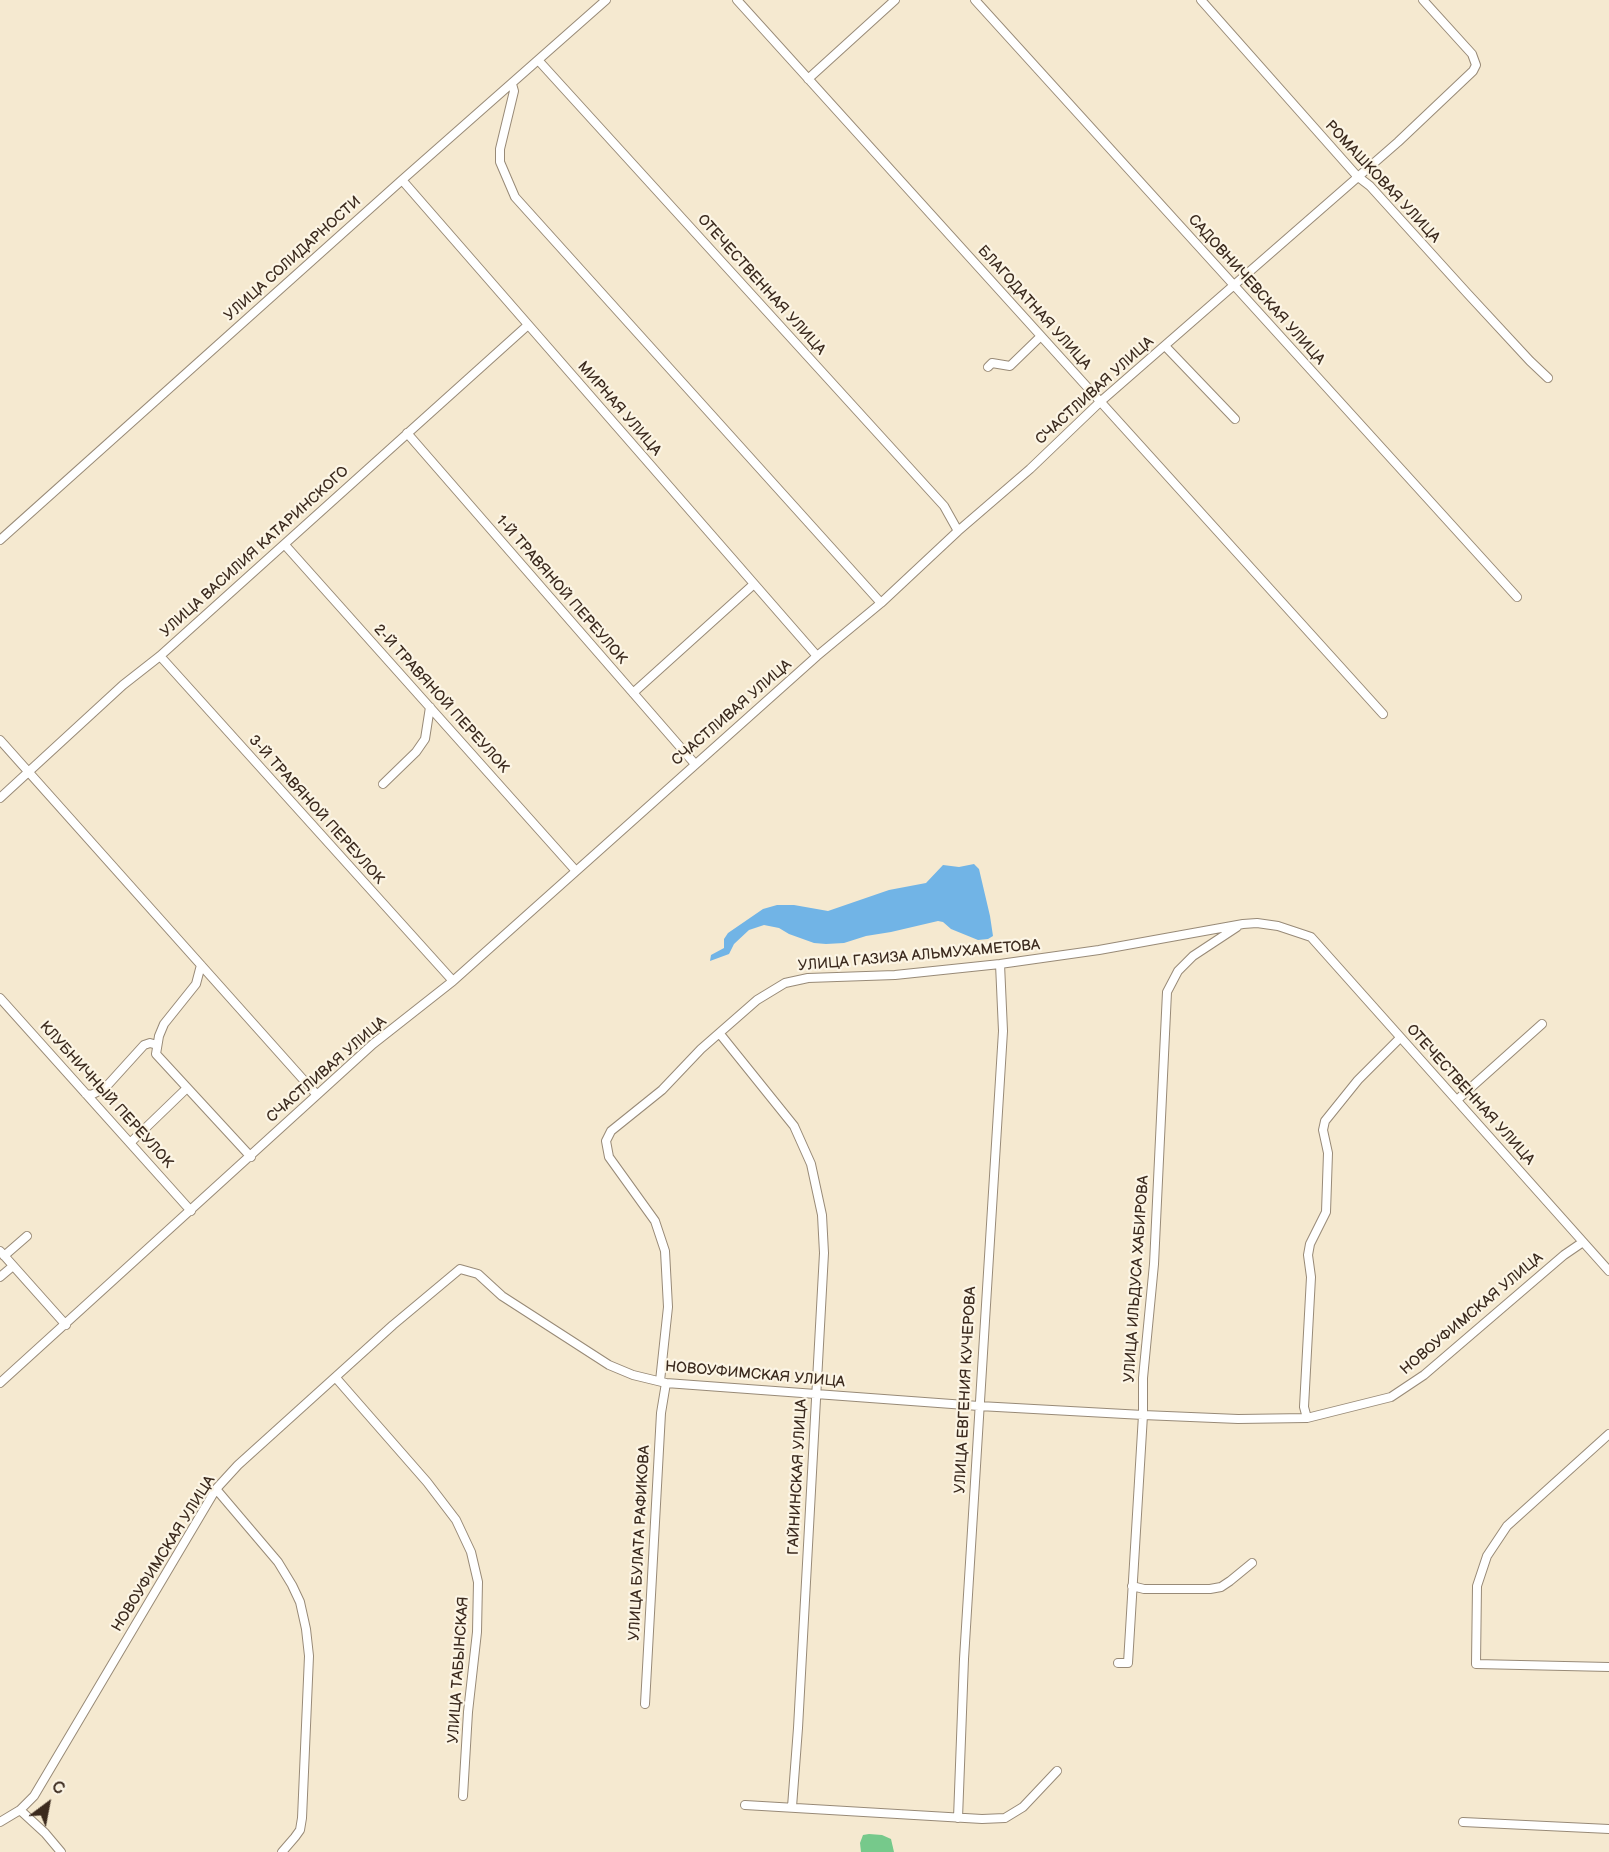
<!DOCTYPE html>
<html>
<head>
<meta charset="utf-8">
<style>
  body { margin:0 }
  #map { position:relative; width:1609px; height:1852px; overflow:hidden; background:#f5e9d0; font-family:"Balsamiq Sans",sans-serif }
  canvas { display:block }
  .north { position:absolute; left:18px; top:1774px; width:60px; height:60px; -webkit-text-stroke:4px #fcf5e5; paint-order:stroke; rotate:32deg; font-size:16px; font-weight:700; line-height:24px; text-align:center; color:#3b2a1e }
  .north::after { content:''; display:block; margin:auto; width:21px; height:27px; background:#3b2a1e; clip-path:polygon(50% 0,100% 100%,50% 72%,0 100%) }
</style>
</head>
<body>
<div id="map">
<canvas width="1609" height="1852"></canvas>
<div class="north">С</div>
</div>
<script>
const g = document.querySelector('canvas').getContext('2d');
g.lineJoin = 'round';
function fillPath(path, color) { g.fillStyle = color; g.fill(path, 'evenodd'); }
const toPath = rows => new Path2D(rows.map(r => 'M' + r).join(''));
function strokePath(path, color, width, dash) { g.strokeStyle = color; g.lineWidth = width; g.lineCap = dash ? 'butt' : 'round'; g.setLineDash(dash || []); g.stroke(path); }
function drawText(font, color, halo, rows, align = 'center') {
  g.font = font + ' "Balsamiq Sans",sans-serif'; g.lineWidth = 4.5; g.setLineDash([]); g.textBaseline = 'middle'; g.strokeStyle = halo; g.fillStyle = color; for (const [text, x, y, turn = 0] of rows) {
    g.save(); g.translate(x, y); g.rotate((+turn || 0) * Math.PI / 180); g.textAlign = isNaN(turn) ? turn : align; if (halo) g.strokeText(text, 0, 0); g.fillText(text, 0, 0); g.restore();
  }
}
const green = toPath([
  [869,1834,882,1835,891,1839,894,1852,861,1852,860,1843,863,1835]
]);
const water = toPath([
  [974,864,979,869,990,916,993,936,988,939,978,940,951,929,943,922,938,921,891,932,866,936,844,943,826,944,814,943,789,934,779,928,764,925,749,930,734,944,729,954,710,961,711,955,724,948,724,939,728,933,763,909,777,905,794,905,828,911,889,890,926,883,943,865,959,867]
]);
const street = toPath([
  [737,0,1383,714],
  [975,0,1517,597],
  [1201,0,1357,176,1370,186,1467,293,1530,361,1548,378],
  [538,60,944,506,958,531],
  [808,79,895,0],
  [512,84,514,91,500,149,500,162,515,197,881,603],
  [402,180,817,656],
  [1165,346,1235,419],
  [988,367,992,363,1010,366,1041,336],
  [407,433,695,764],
  [0,540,402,180,606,0],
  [285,545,576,871],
  [160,656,453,981],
  [633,693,754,584],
  [0,740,317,1095],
  [383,784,416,752,425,739,430,707],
  [0,798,123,685,160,656,528,325],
  [201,965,196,984,164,1024,159,1036,156,1054,251,1157],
  [0,998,191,1211],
  [720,1034,794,1126,811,1164,822,1215,824,1253,798,1728,792,1807],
  [86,1094,91,1095,105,1088,144,1045,150,1043,157,1045],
  [1457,1100,1542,1024],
  [130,1143,187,1088],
  [0,1251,66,1325],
  [4,1256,27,1236],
  [0,1277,13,1266],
  [336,1378,427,1482,456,1520,471,1552,478,1582,477,1632,468,1712,463,1796],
  [660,1381,668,1307,665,1251,655,1221,609,1157,606,1141,611,1131,662,1090,701,1049,757,1000,785,983,808,978,895,975,1000,964,1099,950,1243,924,1257,923,1278,926,1311,937,1609,1271],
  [0,1383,373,1044,453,981,817,656,881,603,958,531,1030,469,1100,402,1398,142,1473,71,1476,65,1472,54,1423,0],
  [1307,1418,1304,1407,1311,1277,1308,1255,1310,1244,1326,1212,1328,1153,1323,1130,1325,1121,1358,1080,1400,1038],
  [1609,1434,1507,1526,1487,1556,1477,1586,1476,1664,1609,1667],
  [216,1489,278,1562,292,1585,300,1602,306,1629,309,1656,302,1818,300,1830,295,1837,282,1852],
  [1132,1586,1144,1589,1210,1589,1221,1587,1230,1581,1252,1563],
  [1118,1663,1128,1663,1143,1415,1143,1378,1154,1264,1167,992,1178,971,1193,956,1237,927],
  [645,1704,661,1413,666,1383],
  [745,1805,982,1819,1005,1818,1023,1807,1057,1771],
  [20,1810,45,1833,61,1852],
  [958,1818,964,1659,1003,1031,1000,964],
  [0,1822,20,1810,34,1796,216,1489,238,1465,393,1325,460,1269,478,1274,502,1296,609,1365,633,1375,666,1383,979,1406,1143,1415,1238,1419,1307,1418,1391,1397,1424,1375,1564,1255,1583,1242],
  [1463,1822,1609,1829]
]);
const streetNames = [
  ["РОМАШКОВАЯ УЛИЦА",1382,182,47],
  ["УЛИЦА СОЛИДАРНОСТИ",293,259,-42],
  ["ОТЕЧЕСТВЕННАЯ УЛИЦА",761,285,48],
  ["САДОВНИЧЕВСКАЯ УЛИЦА",1256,290,48],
  ["БЛАГОДАТНАЯ УЛИЦА",1034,308,48],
  ["СЧАСТЛИВАЯ УЛИЦА",1095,391,-42],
  ["МИРНАЯ УЛИЦА",619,409,49],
  ["УЛИЦА ВАСИЛИЯ КАТАРИНСКОГО",255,552,-42],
  ["1-Й ТРАВЯНОЙ ПЕРЕУЛОК",561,590,49],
  ["2-Й ТРАВЯНОЙ ПЕРЕУЛОК",441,699,48],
  ["СЧАСТЛИВАЯ УЛИЦА",732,713,-41],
  ["3-Й ТРАВЯНОЙ ПЕРЕУЛОК",316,810,48],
  ["УЛИЦА ГАЗИЗА АЛЬМУХАМЕТОВА",919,956,-5],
  ["СЧАСТЛИВАЯ УЛИЦА",327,1070,-41],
  ["КЛУБНИЧНЫЙ ПЕРЕУЛОК",106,1095,48],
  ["ОТЕЧЕСТВЕННАЯ УЛИЦА",1470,1095,48],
  ["УЛИЦА ИЛЬДУСА ХАБИРОВА",1137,1279,-86],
  ["НОВОУФИМСКАЯ УЛИЦА",1472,1314,-40],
  ["НОВОУФИМСКАЯ УЛИЦА",755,1375,5],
  ["УЛИЦА ЕВГЕНИЯ КУЧЕРОВА",966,1390,-87],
  ["ГАЙНИНСКАЯ УЛИЦА",798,1477,-87],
  ["УЛИЦА БУЛАТА РАФИКОВА",640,1543,-87],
  ["НОВОУФИМСКАЯ УЛИЦА",164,1554,-58],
  ["УЛИЦА ТАБЫНСКАЯ",459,1670,-86]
];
fillPath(green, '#76c98b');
fillPath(water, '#71b4e6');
strokePath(street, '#988a77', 10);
strokePath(street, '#fff', 8);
drawText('15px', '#3b2a1e', '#fcf5e5', streetNames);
</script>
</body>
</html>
